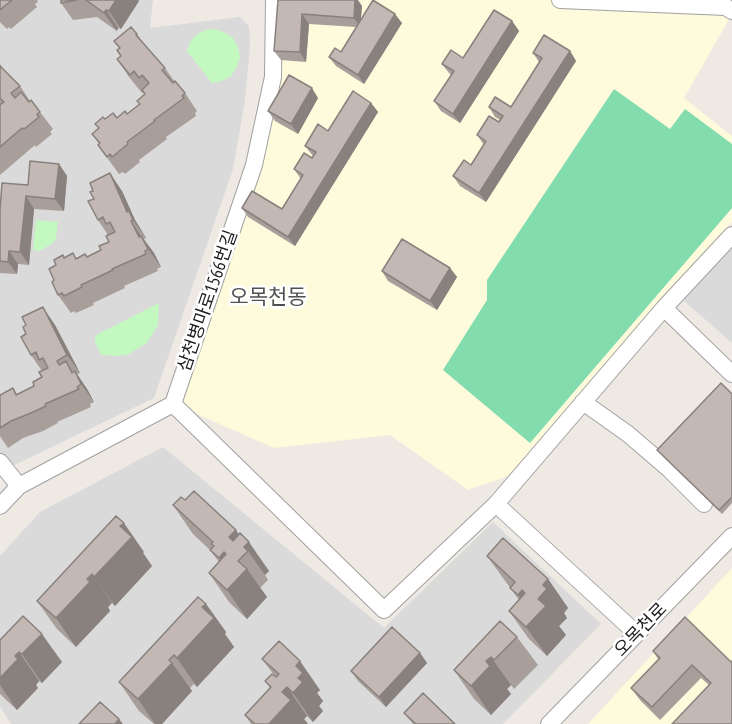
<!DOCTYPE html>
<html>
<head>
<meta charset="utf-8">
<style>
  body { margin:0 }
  canvas { display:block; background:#eee9e3 }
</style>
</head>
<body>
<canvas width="732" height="724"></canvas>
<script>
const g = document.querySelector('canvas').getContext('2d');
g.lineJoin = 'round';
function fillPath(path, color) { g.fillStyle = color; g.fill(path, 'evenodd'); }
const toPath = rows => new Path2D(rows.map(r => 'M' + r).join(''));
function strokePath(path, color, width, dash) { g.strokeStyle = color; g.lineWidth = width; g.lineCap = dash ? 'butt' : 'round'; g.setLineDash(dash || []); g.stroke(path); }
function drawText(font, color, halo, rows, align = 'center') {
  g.font = font + ' "PT Sans Narrow","Noto Sans KR",sans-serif'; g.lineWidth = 5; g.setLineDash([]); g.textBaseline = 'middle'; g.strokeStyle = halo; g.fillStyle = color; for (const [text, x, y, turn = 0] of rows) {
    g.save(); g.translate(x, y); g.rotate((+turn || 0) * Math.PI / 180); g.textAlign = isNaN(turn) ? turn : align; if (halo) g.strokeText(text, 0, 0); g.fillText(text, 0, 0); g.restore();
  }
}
const residential = toPath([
  [0,0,153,0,150,28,240,17,249,26,250,46,245,100,233,169,154,398,8,468,0,466],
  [732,246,732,343,683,300],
  [163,447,384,628,493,522,601,624,503,724,11,724,0,706,0,556,40,512]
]);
const education = toPath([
  [280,0,559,0,732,14,684,98,732,136,732,222,508,476,468,490,390,435,274,448,174,404,260,168],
  [732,568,732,724,588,724]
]);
const park = toPath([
  [214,29,224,32,233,38,238,47,240,57,237,67,231,76,222,81,212,83,187,51,190,42,196,35,205,30],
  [36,220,58,222,56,238,53,243,40,251,33,250],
  [159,303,158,325,147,343,127,355,116,356,101,355,95,342,95,337,98,334]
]);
const pitch = toPath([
  [614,89,670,129,685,109,732,144,732,208,530,443,443,370,487,300,487,280]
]);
const minor = toPath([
  [560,0,726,7,732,11],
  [732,235,664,308,732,374],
  [583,402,628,434,670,470,704,504],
  [173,404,384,610,496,504,637,634],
  [0,462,19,486],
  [496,504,664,308],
  [0,506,19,486,173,404,254,165,273,77,274,0],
  [549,724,732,536]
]);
const wall = toPath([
  [0,0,37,0,38,2,35,4,37,7,11,29,9,27,7,29,0,22],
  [61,0,138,0,139,1,121,29,118,28,117,31,97,17,73,20,61,3],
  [278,0,362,6,361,19,402,23,364,84,336,66,329,57,341,52,356,27,309,24,306,62,281,60,274,51],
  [512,21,519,31,460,123,441,111,434,101,451,75,449,73,442,64,463,58],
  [137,34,146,47,165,68,175,82,185,93,197,111,195,113,196,116,166,137,167,139,139,160,140,162,125,174,123,172,119,174,98,145,99,144,92,134,98,128,105,119,117,118,127,114,139,104,145,95,143,92,142,93,129,77,117,59,121,56,117,50,119,48,114,41],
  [570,51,576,61,486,202,460,186,453,176,471,165,484,145,477,135,499,122,500,120,495,117,489,107,511,107,539,62,533,53],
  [0,64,4,70,20,86,30,101,40,112,53,129,50,132,52,134,36,147,35,145,0,175],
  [318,98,298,134,275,121,268,111],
  [371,103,378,112,295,246,248,217,242,208,282,209,301,179,294,169,312,158,313,156,305,146],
  [59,164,67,176,64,211,34,209,29,265,18,264,17,274,0,273,0,210,28,185],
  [122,191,135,220,146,238,144,239,154,253,161,267,157,269,158,271,124,286,125,288,93,303,94,305,76,313,74,311,71,313,58,295,54,280,56,265,65,258,77,258,87,257,101,250,109,242,108,235,98,220,94,199],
  [450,268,457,277,437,310,388,281,382,271],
  [26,325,55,325,80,373,77,374,87,389,94,402,90,404,91,407,57,422,58,423,43,431,23,438,8,448,0,436,0,395,13,388,17,394,34,386,42,377,42,371,31,355,26,334],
  [732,394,732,503,722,514,657,450],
  [185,500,239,534,269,571,265,575,268,580,260,588,267,597,247,619,229,602,209,573,219,562,210,550,193,534,173,505],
  [144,552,143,553,152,566,115,606,112,603,108,607,110,611,76,647,57,629,37,601],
  [487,556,548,579,568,608,564,613,567,618,559,626,566,635,547,656,529,639,509,611,519,600],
  [206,604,226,632,225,634,234,647,197,687,194,684,190,688,192,691,162,724,154,724,139,711,119,682],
  [517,637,538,665,514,689,511,685,507,689,511,694,491,715,474,699,454,670],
  [0,640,62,662,42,683,39,681,36,685,38,688,17,710,0,694],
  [653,651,731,662,709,685,701,678,660,720,640,700,631,688,658,659],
  [420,653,427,663,386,707,358,681,351,671],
  [262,659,320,690,317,693,323,701,319,706,323,711,313,722,307,716,304,719,308,724,251,724,245,715,270,688,265,681,274,675],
  [404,713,455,724,413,724]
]);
const shadedWall = toPath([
  [116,0,138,0,139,1,121,29,109,11],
  [355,0,358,0,362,6,360,27,354,18],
  [106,10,118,28,117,31,104,13],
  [302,14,309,24,306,62,300,52],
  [395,14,402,23,364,84,358,75],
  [512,21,519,31,460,123,453,114],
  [570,51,576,61,486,202,479,193],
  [312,88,318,98,298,134,291,124],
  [371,103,378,112,295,246,288,237],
  [59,164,67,176,64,211,55,199],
  [110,173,122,191,135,220,146,238,127,212],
  [26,196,34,209,29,265,20,252],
  [131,221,143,239,139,237],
  [141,236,154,253,161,267,148,249],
  [9,251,18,264,17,274,8,262],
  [450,268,457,277,437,310,430,301],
  [43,307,55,325,80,373,67,355],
  [75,371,87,389,94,402,81,384],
  [124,523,144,552,143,553,152,566,115,606,94,577,120,526],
  [236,530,246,545,249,542,269,571,265,575,248,551,243,557,229,537],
  [224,552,240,576,247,569,267,597,247,619,227,590,235,581,219,558],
  [92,574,112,603,108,607,110,611,76,647,56,618],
  [548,579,568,608,564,613,567,618,559,626,566,635,547,656,526,627,534,619,518,595,522,590,539,614,538,599,543,585],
  [206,604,226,632,225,634,234,647,197,687,177,658,202,607],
  [42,634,62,662,42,683,22,654],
  [19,652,39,681,36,685,38,688,17,710,0,685,0,678],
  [420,653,427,663,386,707,379,697],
  [491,657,511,685,507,689,511,694,491,715,471,686,486,661],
  [300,661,320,690,317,693,323,701,319,706,323,711,313,722,293,693,298,678,296,666],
  [172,663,192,691,162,724,155,724,138,699],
  [287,687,307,716,304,719,308,724,269,724,282,692],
  [119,719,123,724,115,724]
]);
const building = toPath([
  [0,0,12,0,0,10,0,0],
  [61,0,77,0,61,3,61,0],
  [86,0,116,0,109,11,106,10,104,13,86,0],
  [278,0,355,0,354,18,302,14,300,52,274,51,278,0],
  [373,0,395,14,358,75,329,57,335,48,341,52,373,0],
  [494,10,512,21,453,114,434,101,454,71,442,64,451,50,463,58,494,10],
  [131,27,137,34,136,35,165,68,162,70,173,83,175,81,185,93,182,96,184,98,154,120,155,121,127,142,128,144,112,157,110,154,107,157,98,145,100,143,92,134,99,128,95,124,103,117,105,119,113,113,117,118,125,111,127,114,140,104,137,101,145,94,142,90,149,83,142,75,139,78,134,71,130,75,117,59,121,56,117,50,120,48,114,41,131,27],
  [544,35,570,51,479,193,453,176,464,160,471,165,486,141,477,135,489,116,499,122,503,116,489,107,495,97,511,107,542,58,533,53,544,35],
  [0,66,20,86,11,93,15,98,21,92,29,102,31,100,40,112,37,114,39,117,24,129,22,128,0,147,0,105,4,102,0,98,0,66],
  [289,75,312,88,291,124,268,111,289,75],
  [353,91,371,103,288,237,242,208,252,191,282,209,303,175,294,169,304,153,312,158,316,152,305,146,318,124,328,131,353,91],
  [30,161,59,164,55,199,26,196,20,252,9,251,8,262,0,261,0,210,2,183,28,185,30,161],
  [110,173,127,212,129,211,133,220,131,221,139,237,141,236,148,249,145,251,146,254,112,269,113,270,81,285,82,287,64,296,62,293,58,295,52,282,54,280,49,269,56,265,54,260,63,255,64,258,73,253,76,259,85,254,87,257,101,250,99,246,109,242,106,236,115,232,110,222,106,224,103,217,98,220,88,201,94,199,90,192,93,191,90,183,110,173],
  [402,239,450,268,430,301,382,271,402,239],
  [43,307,67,355,57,361,59,365,66,361,72,373,75,371,81,384,77,387,79,389,45,404,46,406,31,413,11,421,0,428,0,395,13,388,16,395,34,386,33,382,42,377,39,372,48,368,43,358,39,360,36,352,31,355,21,337,26,334,23,327,26,325,22,317,43,307],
  [721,383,732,394,732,497,719,510,657,450,721,383],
  [194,491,236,530,229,537,233,541,240,533,249,542,244,547,248,551,238,561,247,569,227,590,209,573,226,554,224,552,219,558,210,550,214,546,211,544,213,542,173,505,181,497,185,500,194,491],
  [116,516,124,523,120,526,132,537,94,577,92,574,87,579,90,582,56,618,37,601,116,516],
  [503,538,548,579,543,585,547,589,538,599,546,606,526,627,509,611,525,593,522,590,518,595,510,588,515,582,487,556,503,538],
  [198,597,206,604,202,607,214,618,177,658,174,655,169,660,172,663,138,699,119,682,198,597],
  [23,616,42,634,22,654,19,652,15,656,18,659,0,678,0,640,23,616],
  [685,617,731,662,732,661,732,724,672,724,711,683,692,665,652,707,631,688,660,658,653,651,685,617],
  [500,621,517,637,494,660,491,657,486,661,490,666,471,686,454,670,500,621],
  [392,627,420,653,379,697,351,671,392,627],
  [279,641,300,661,296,666,303,673,298,678,303,682,293,693,287,687,282,692,291,700,269,724,255,724,245,715,271,687,265,681,272,674,276,677,279,674,262,659,279,641],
  [423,693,455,724,416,724,404,713,423,693],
  [100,702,119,719,115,724,79,724,100,702]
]);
const streetNames = [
  ["삼천병마로1566번길",208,301,-71],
  ["오목천로",641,630,-46]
];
const quarterNames = [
  ["오목천동",268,298]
];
fillPath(residential, '#dbdada');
fillPath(education, '#fefadc');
fillPath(park, '#c3f8c0');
fillPath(pitch, '#82dcad');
strokePath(minor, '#a1a1a1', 18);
strokePath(minor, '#fff', 16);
fillPath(wall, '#a89e9a');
fillPath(shadedWall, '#88817d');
fillPath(building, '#c3b8b3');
strokePath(building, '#88817d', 1.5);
drawText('18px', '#1d1d1d', '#fff', streetNames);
drawText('21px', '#505050', '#fff', quarterNames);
</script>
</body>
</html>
